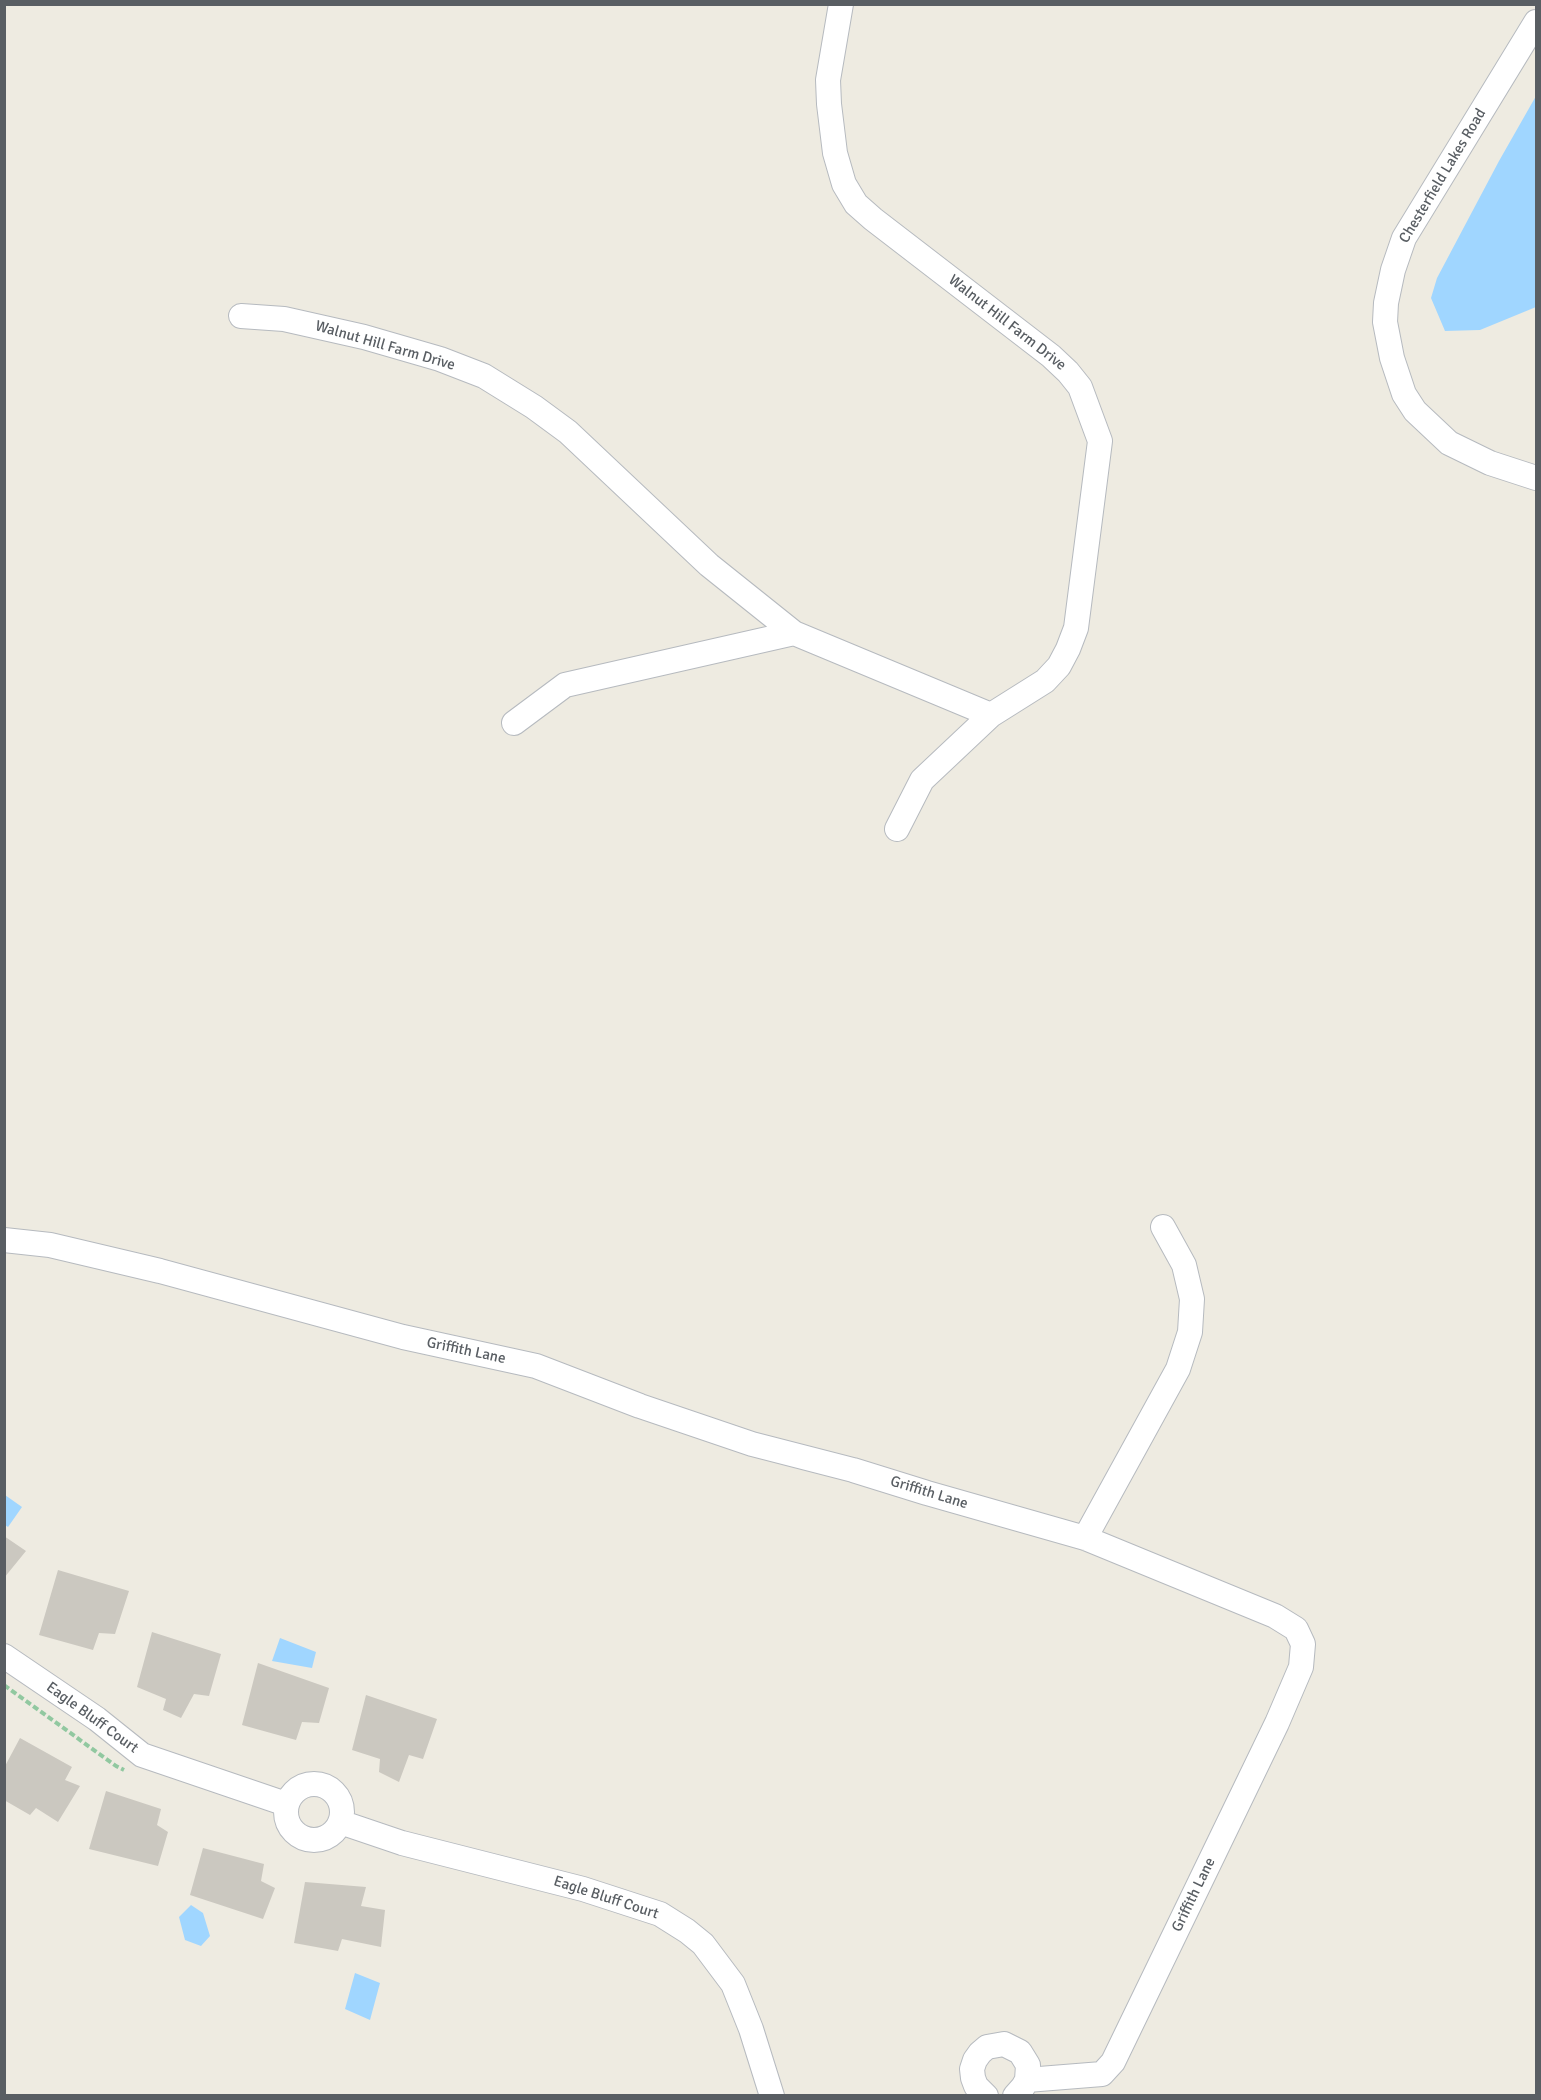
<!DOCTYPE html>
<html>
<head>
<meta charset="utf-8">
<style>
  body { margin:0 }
  #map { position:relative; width:1541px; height:2100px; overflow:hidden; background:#eeebe1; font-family:Signika,sans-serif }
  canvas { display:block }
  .frame { position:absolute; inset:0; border:6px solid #595e63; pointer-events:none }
</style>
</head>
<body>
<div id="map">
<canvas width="1541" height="2100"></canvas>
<div class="frame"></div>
</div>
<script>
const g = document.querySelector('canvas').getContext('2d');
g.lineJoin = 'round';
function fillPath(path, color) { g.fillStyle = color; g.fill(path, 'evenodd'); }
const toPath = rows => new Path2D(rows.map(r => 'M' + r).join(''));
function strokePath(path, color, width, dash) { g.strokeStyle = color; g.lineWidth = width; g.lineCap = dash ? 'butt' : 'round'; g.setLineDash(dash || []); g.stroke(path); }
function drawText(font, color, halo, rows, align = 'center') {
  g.font = font + ' Signika,sans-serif'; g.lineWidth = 4.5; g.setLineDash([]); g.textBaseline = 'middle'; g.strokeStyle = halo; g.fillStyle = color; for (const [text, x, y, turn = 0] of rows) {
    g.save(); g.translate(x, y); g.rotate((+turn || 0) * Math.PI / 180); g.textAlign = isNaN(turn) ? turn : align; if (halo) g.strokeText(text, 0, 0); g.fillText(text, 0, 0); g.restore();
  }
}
const water = toPath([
  [1536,96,1536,307,1480,330,1445,331,1431,298,1437,278,1499,161],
  [5,1495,22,1507,8,1527,5,1525],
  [280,1638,316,1652,312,1668,272,1661],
  [191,1905,203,1913,210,1936,201,1946,185,1940,179,1917],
  [355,1973,380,1983,370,2020,345,2009]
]);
const building = toPath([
  [4,1536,26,1551,4,1578],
  [58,1570,129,1591,115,1634,99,1633,93,1650,39,1635],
  [152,1632,221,1654,209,1696,194,1694,181,1718,163,1710,166,1699,137,1687],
  [258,1663,329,1688,319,1723,302,1722,296,1740,242,1725],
  [366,1695,437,1719,423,1759,409,1755,399,1782,379,1772,380,1759,352,1750],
  [20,1738,72,1767,65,1780,80,1786,58,1822,36,1808,30,1815,4,1800,4,1768],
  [106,1791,161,1809,157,1825,168,1832,158,1866,89,1849],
  [203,1848,264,1864,261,1881,275,1888,263,1919,190,1895],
  [305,1882,366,1887,361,1906,385,1910,381,1947,342,1939,338,1951,294,1943]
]);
const path = toPath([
  [4,1685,116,1766,124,1770]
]);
const minor = toPath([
  [841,4,828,80,829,104,835,153,844,184,856,204,873,219,1051,356,1068,372,1080,387,1100,441,1076,628,1068,649,1059,666,1045,681,991,715,922,780,897,829],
  [1536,22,1404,238,1393,270,1386,303,1385,322,1392,358,1404,394,1415,411,1449,443,1490,463,1536,478],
  [241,316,284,319,364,337,440,359,484,376,534,407,568,432,709,565,794,633,991,715],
  [514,723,565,685,794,633],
  [4,1240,50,1245,160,1271,403,1337,536,1366,640,1406,752,1444,853,1470,927,1493,1085,1538,1275,1616,1296,1629,1303,1644,1301,1667,1277,1723,1113,2062,1102,2074,1027,2080],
  [1085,1538,1178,1369,1190,1332,1192,1299,1184,1265,1163,1227],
  [4,1656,97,1719,142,1755,286,1804],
  '286 1812a28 28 0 1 1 56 0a28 28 0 1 1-56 0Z',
  [340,1822,402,1843,583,1889,660,1914,687,1931,703,1944,733,1984,751,2029,772,2096],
  [986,2096,976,2086,973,2078,972,2069,975,2060,980,2053,987,2047,1004,2044,1020,2052,1028,2065,1027,2080,1023,2087,1015,2096]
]);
const streetNames = [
  ["Chesterfield Lakes Road",1443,176,-59],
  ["Walnut Hill Farm Drive",1007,323,38],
  ["Walnut Hill Farm Drive",385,346,16],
  ["Griffith Lane",466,1351,12],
  ["Griffith Lane",929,1493,17],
  ["Eagle Bluff Court",92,1718,36],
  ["Griffith Lane",1194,1895,-64],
  ["Eagle Bluff Court",606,1898,18]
];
fillPath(water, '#a0d6ff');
fillPath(building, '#cbc8c0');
strokePath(minor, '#b6babf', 26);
strokePath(path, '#91c8a0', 4, [6, 3]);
strokePath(minor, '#fff', 24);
drawText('15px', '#595e63', '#fff', streetNames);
</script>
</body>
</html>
